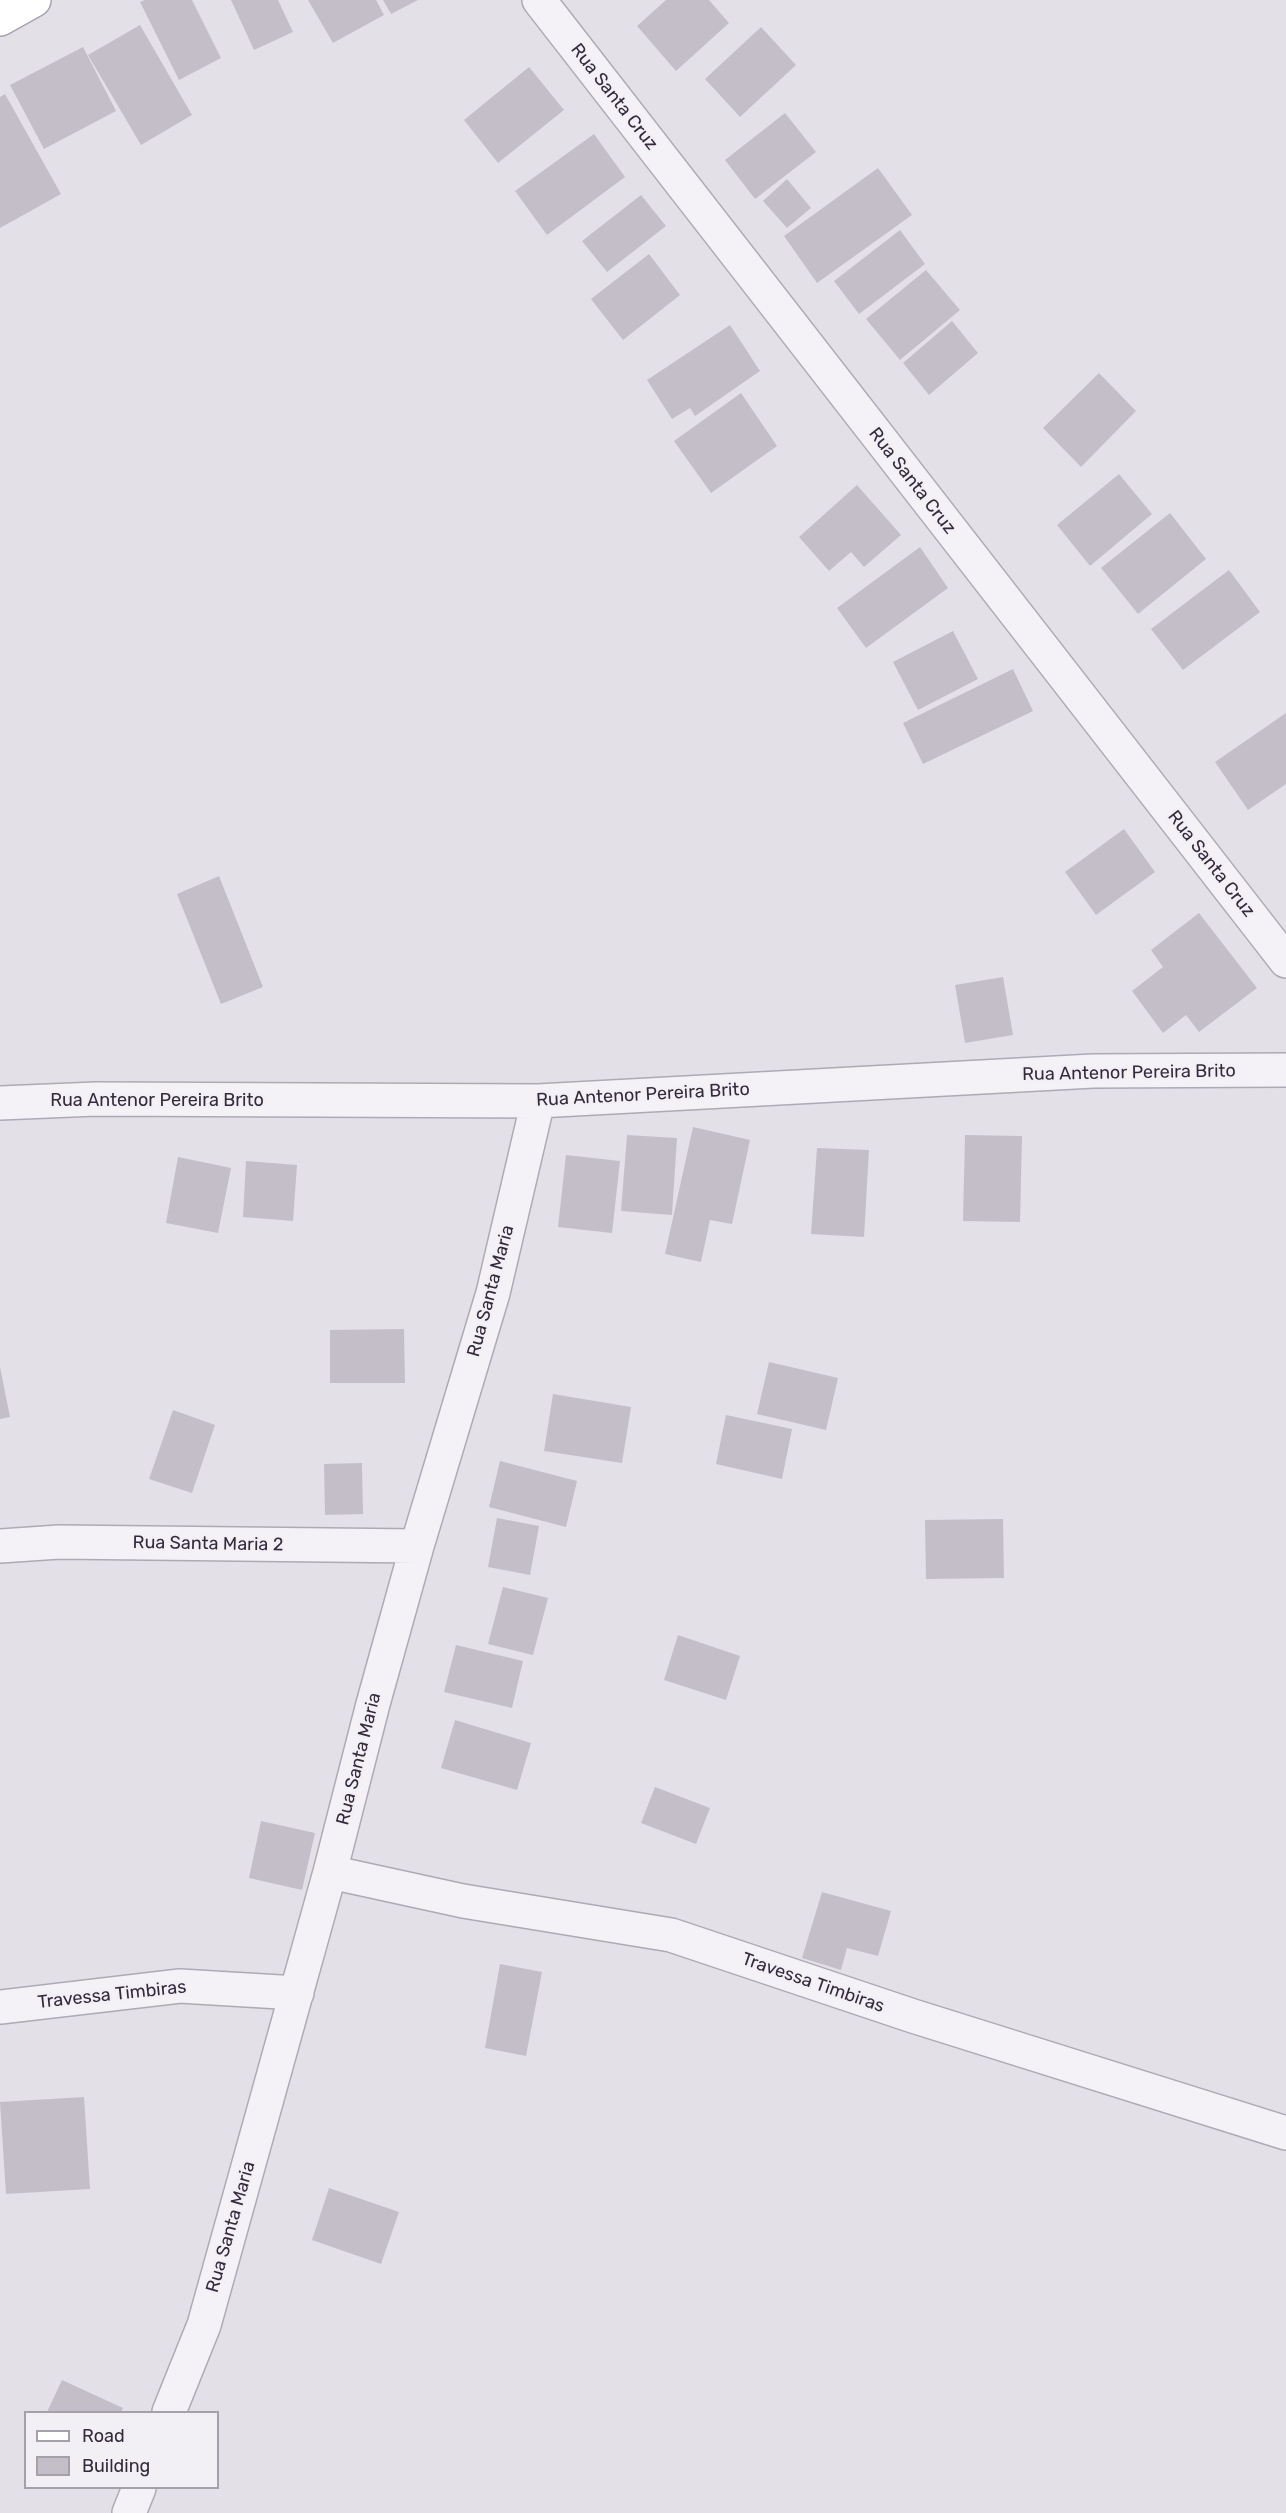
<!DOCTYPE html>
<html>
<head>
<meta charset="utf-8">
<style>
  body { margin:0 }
  #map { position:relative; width:1286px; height:2513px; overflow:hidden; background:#e4e0e7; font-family:Rubik,sans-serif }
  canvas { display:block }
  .legend { position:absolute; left:24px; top:2411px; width:195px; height:78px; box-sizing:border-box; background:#f2eff5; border:2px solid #a6a0ab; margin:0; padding:8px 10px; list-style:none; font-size:18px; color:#342a3c }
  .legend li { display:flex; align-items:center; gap:12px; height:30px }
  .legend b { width:30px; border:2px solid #a6a0ab }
</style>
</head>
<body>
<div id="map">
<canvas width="1286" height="2513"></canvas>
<ul class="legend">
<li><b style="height:8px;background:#fff"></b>Road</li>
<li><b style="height:16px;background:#c4bec9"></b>Building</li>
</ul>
</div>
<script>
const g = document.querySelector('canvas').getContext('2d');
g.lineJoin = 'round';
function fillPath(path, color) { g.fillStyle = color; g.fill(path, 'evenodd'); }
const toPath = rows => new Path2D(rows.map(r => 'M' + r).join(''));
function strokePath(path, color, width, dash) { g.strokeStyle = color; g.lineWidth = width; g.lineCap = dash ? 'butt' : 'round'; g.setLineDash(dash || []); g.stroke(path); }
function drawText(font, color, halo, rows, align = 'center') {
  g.font = font + ' Rubik,sans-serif'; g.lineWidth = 4.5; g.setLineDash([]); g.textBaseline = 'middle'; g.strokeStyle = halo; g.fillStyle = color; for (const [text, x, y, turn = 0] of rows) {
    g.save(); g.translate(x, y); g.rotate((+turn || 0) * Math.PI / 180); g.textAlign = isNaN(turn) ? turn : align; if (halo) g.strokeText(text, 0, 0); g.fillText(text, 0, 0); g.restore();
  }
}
const building = toPath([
  [145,0,192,0,221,58,179,80,140,2],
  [231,0,278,0,293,32,254,50],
  [308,0,376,0,384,15,333,43],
  [383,0,418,0,391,14],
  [666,0,709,0,729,23,676,71,637,26],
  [140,25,192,115,141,145,88,55],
  [761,27,796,65,740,117,705,79],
  [83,47,116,111,44,149,10,85],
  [529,67,564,110,498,163,464,120],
  [5,94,61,194,0,228,0,97],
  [785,113,816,152,755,199,725,160],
  [594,134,625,177,547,235,515,191],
  [878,168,912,215,817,283,784,236],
  [787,179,811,208,787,228,763,201],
  [641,195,666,226,607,272,582,241],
  [900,230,925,264,859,314,834,281],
  [649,254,680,295,623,340,591,299],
  [926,270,960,310,900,360,866,319],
  [952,321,978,353,929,395,903,363],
  [730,325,760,371,695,416,690,408,672,419,647,380],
  [1099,373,1136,411,1081,467,1043,428],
  [741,393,777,446,711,493,674,441],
  [1119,474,1152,514,1090,566,1057,525],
  [857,485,901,535,864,567,851,552,829,571,799,537],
  [1170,513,1206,559,1138,614,1101,568],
  [920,547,948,588,866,648,837,608],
  [1229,570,1260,612,1183,670,1151,629],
  [953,631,978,679,918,710,893,662],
  [1013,669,1033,711,923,764,903,723],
  [1286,713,1286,784,1248,810,1215,762],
  [1124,829,1155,872,1096,915,1065,872],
  [219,876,263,987,221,1004,177,894],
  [1199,913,1257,988,1199,1032,1186,1015,1163,1033,1132,991,1163,967,1151,950],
  [1003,977,1013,1035,965,1043,955,985],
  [693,1127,750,1140,732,1224,710,1220,701,1262,665,1254],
  [627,1135,677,1138,672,1215,621,1211],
  [965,1135,1022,1136,1020,1222,963,1221],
  [817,1148,869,1150,864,1237,811,1234],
  [566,1155,620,1161,612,1233,558,1227],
  [178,1157,231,1168,218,1233,166,1223],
  [246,1161,297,1165,293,1221,243,1217],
  [404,1329,405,1383,330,1383,330,1330],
  [769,1362,838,1378,826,1430,757,1414],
  [0,1367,10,1417,0,1419],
  [553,1394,631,1407,622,1463,544,1451],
  [173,1410,215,1425,192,1493,149,1479],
  [726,1415,792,1429,782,1479,716,1464],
  [500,1461,577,1481,566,1527,489,1507],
  [362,1463,363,1514,325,1515,324,1464],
  [497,1518,539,1526,530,1575,488,1567],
  [1003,1519,1004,1578,926,1579,925,1520],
  [503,1587,548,1598,533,1655,488,1644],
  [678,1635,740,1656,726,1700,664,1680],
  [456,1645,523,1661,512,1708,444,1692],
  [455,1720,531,1743,517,1790,441,1768],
  [655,1787,710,1808,696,1844,641,1823],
  [261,1821,315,1833,302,1890,249,1878],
  [822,1892,891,1911,878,1956,847,1948,841,1970,802,1958],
  [500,1964,542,1972,526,2056,485,2048],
  [84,2097,90,2189,6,2194,0,2102],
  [329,2188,399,2212,381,2264,312,2240],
  [62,2380,123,2408,121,2412,47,2412]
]);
const minor = toPath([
  [539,0,1286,961],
  [0,1103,96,1099,538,1101,1093,1071,1286,1070],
  [0,1546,59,1542,417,1546],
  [330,1872,463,1901,671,1935,913,2016,1286,2133],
  [0,2007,180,1986,297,1993],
  [169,2412,204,2325,330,1872,373,1704,417,1546,493,1293,538,1101],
  [129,2513,139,2488]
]);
const primary = toPath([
  [0,19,34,0]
]);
const streetNames = [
  ["Rua Santa Cruz",614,97,52],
  ["Rua Santa Cruz",912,481,52],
  ["Rua Santa Cruz",1211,864,52],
  ["Rua Antenor Pereira Brito",1129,1073,-1],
  ["Rua Antenor Pereira Brito",643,1095,-3],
  ["Rua Antenor Pereira Brito",157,1101],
  ["Rua Santa Maria",491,1291,-75],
  ["Rua Santa Maria 2",208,1544,1],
  ["Rua Santa Maria",359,1759,-76],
  ["Travessa Timbiras",813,1983,19],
  ["Travessa Timbiras",112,1995,-6],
  ["Rua Santa Maria",231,2227,-74]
];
fillPath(building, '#c4bec9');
strokePath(minor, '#afa9b4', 36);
strokePath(primary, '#a9a1b1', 36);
strokePath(minor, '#f4f2f6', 33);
strokePath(primary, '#fff', 33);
drawText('18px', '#342a3c', '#f2eff5', streetNames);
</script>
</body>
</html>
